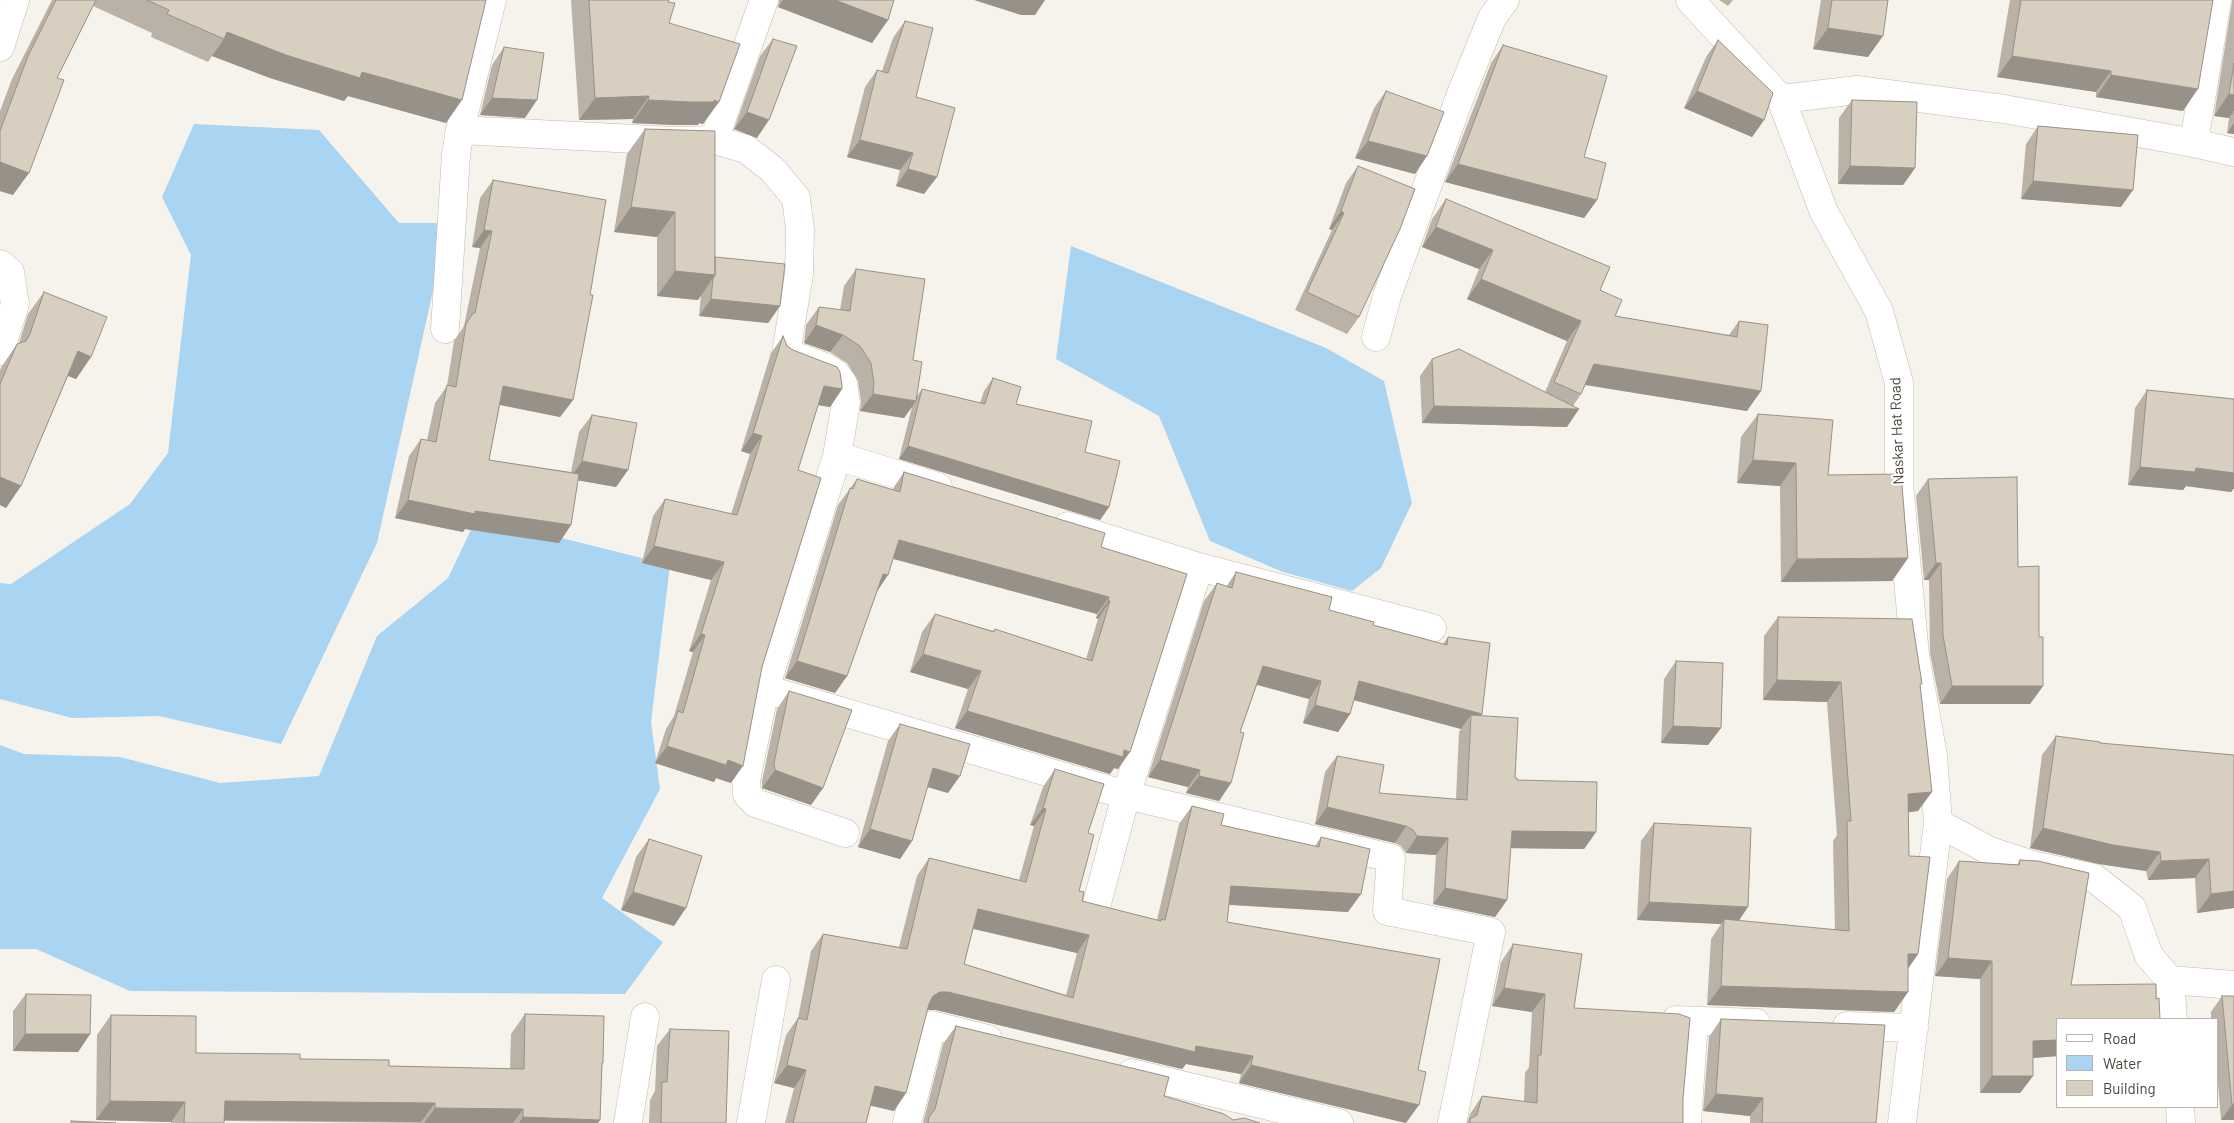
<!DOCTYPE html>
<html>
<head>
<meta charset="utf-8">
<style>
  body { margin:0 }
  #map { position:relative; width:2234px; height:1123px; overflow:hidden; background:#f6f3ec; font-family:Barlow,sans-serif }
  canvas { display:block }
  .legend { position:absolute; left:2056px; top:1018px; width:162px; height:90px; box-sizing:border-box; background:#fff; border:1px solid #b7b4b0; margin:0; padding:6px 9px; list-style:none; font-size:15px; color:#4b4439 }
  .legend li { display:flex; align-items:center; gap:10px; height:25px }
  .legend b { width:25px; border:1px solid #b7b4b0 }
</style>
</head>
<body>
<div id="map">
<canvas width="2234" height="1123"></canvas>
<ul class="legend">
<li><b style="height:6px;background:#fff"></b>Road</li>
<li><b style="height:14px;background:#a9d4f2"></b>Water</li>
<li><b style="height:14px;background:#d8cfc1"></b>Building</li>
</ul>
</div>
<script>
const g = document.querySelector('canvas').getContext('2d');
g.lineJoin = 'round';
function fillPath(path, color) { g.fillStyle = color; g.fill(path, 'evenodd'); }
const toPath = rows => new Path2D(rows.map(r => 'M' + r).join(''));
function strokePath(path, color, width, dash) { g.strokeStyle = color; g.lineWidth = width; g.lineCap = dash ? 'butt' : 'round'; g.setLineDash(dash || []); g.stroke(path); }
function drawText(font, color, halo, rows, align = 'center') {
  g.font = font + ' Barlow,sans-serif'; g.lineWidth = 4; g.setLineDash([]); g.textBaseline = 'middle'; g.strokeStyle = halo; g.fillStyle = color; for (const [text, x, y, turn = 0] of rows) {
    g.save(); g.translate(x, y); g.rotate((+turn || 0) * Math.PI / 180); g.textAlign = isNaN(turn) ? turn : align; if (halo) g.strokeText(text, 0, 0); g.fillText(text, 0, 0); g.restore();
  }
}
const water = toPath([
  [194,124,319,130,399,223,448,223,377,543,281,744,159,716,72,718,0,699,0,583,11,584,130,504,168,453,191,255,162,197],
  [1071,246,1326,348,1384,381,1412,503,1381,568,1352,591,1283,572,1210,541,1159,416,1056,359],
  [477,517,670,565,651,722,660,789,602,898,663,942,625,994,130,991,36,949,0,949,0,745,24,754,120,757,220,783,319,776,377,636,448,578]
]);
const minor = toPath([
  [1690,0,1781,99,1824,212,1879,311,1899,383,1899,484,1915,655,1933,756,1938,823,1990,851,2036,866,2094,878,2132,908,2149,956,2170,980,2173,1019],
  [0,47,15,0],
  [1781,99,1857,90,2004,109,2194,143,2234,152],
  [460,130,675,141,714,140,764,0],
  [714,140,746,149,773,170,796,198,800,229,799,274,786,353,825,367,835,373,843,383,846,403,837,456],
  [2194,143,2217,0],
  [0,264,10,272,15,304,0,351],
  [445,329,456,155,460,130,492,0],
  [1376,337,1387,296,1461,94,1492,18,1505,0],
  [938,487,837,456,765,689,1126,795,1391,858,1387,911,1491,932,1452,1123],
  [1068,526,1199,567,1126,795,1096,907],
  [1199,567,1432,628],
  [765,689,746,780,747,794,755,803,845,833],
  [2170,980,2234,985],
  [1676,1020,1756,1023],
  [1847,1026,1914,1028],
  [1132,1073,1339,1123],
  [2180,1107,2181,1123],
  [628,1123,645,1017],
  [751,1123,776,980],
  [907,1123,932,1025,988,1039],
  [1687,1123,1694,1021],
  [1902,1123,1938,823]
]);
const wall = toPath([
  [52,0,486,0,446,123,348,96,344,101,270,78,212,56,208,62,151,37,152,33,93,6,57,78,13,195,0,191,0,111,12,79],
  [571,0,669,0,669,23,703,124,699,123,698,125,675,125,632,123,633,119,579,120],
  [779,0,894,0,888,20,872,43,778,7],
  [1719,0,1733,0,1728,6],
  [1821,0,1888,0,1868,57,1813,49],
  [2010,0,2213,0,2183,111,2096,97,2096,92,1997,77],
  [2232,0,2234,0,2234,134,2227,133,2229,118,2214,116,2232,2],
  [905,21,916,97,924,194,896,186,900,170,847,157,865,87,877,70,882,71,893,38],
  [773,39,757,138,734,129,760,56],
  [1718,40,1764,120,1752,137,1684,108,1706,57],
  [1503,45,1584,157,1597,200,1584,218,1445,182,1491,63],
  [504,47,525,118,480,115,492,65],
  [1386,91,1415,174,1355,158,1374,108],
  [1852,100,1915,168,1903,185,1838,184,1839,118],
  [2038,126,2121,207,2021,199,2026,144],
  [645,129,715,257,780,306,768,323,699,316,701,295,698,300,657,296,657,237,614,232,627,154],
  [1358,166,1359,317,1347,334,1295,310,1332,230,1329,229,1346,183],
  [493,180,590,295,573,400,560,417,500,405,489,460,571,472,579,432,592,415,628,470,616,487,578,480,571,525,559,543,465,529,463,532,395,518,409,456,421,439,427,440,435,403,447,386,454,341,464,326,480,248,472,247,480,198],
  [1446,199,1600,290,1615,316,1729,335,1739,321,1747,411,1585,385,1581,394,1573,406,1567,427,1422,423,1420,376,1432,359,1545,392,1567,341,1467,299,1479,269,1422,247,1432,219],
  [856,269,913,360,917,396,922,389,980,403,984,391,993,378,1016,404,1085,452,1109,507,1100,520,899,459,912,407,904,418,860,411,861,401,858,381,847,363,830,352,804,343,806,325,819,307,840,310,844,286],
  [44,292,91,357,76,379,68,376,21,486,6,508,0,505,0,370,2,366,17,344,19,343,28,314],
  [783,336,787,346,842,389,830,407,818,405,798,470,762,667,731,783,716,778,714,782,655,763,666,729,674,716,693,652,689,651,711,580,642,563,653,516,665,499,731,514,750,454,741,451,771,353],
  [2147,390,2234,399,2234,488,2231,492,2186,486,2183,490,2128,485,2135,408],
  [1758,414,1828,475,1908,558,1892,581,1781,582,1780,486,1737,483,1741,437],
  [904,472,1101,547,1187,574,1118,769,1114,768,1110,774,955,728,968,689,910,672,922,632,935,614,993,631,995,629,1086,659,1098,619,1096,618,1097,614,893,559,877,591,847,676,835,693,785,678,838,505,857,479,892,490],
  [1928,479,2018,567,2039,637,2043,686,2030,704,1940,704,1930,653,1929,580,1924,580,1916,496],
  [1236,572,1329,610,1373,625,1443,644,1448,637,1481,716,1515,778,1517,780,1596,832,1584,849,1510,848,1507,900,1495,917,1433,904,1436,855,1406,853,1401,846,1395,843,1315,824,1325,772,1337,756,1379,793,1456,799,1459,732,1461,729,1354,700,1350,714,1338,732,1303,723,1309,699,1257,685,1240,732,1231,783,1219,801,1186,793,1188,787,1148,777,1204,601,1217,583,1226,587],
  [1778,617,1920,687,1918,811,1908,812,1909,856,1918,954,1908,969,1908,992,1894,1012,1707,1005,1711,939,1721,924,1637,920,1641,841,1654,823,1739,921,1835,930,1833,841,1837,835,1827,702,1763,700,1764,636],
  [1676,661,1721,728,1708,745,1661,743,1664,679],
  [789,691,823,788,811,805,762,788,762,781,777,709],
  [900,724,948,793,927,787,912,841,900,859,858,847,888,741],
  [2056,736,2100,743,2234,755,2234,908,2197,913,2195,878,2148,880,2146,871,2099,864,2030,848,2042,755],
  [1055,769,1088,833,1079,891,1082,901,1157,920,1179,824,1192,806,1221,825,1315,846,1321,837,1348,912,1229,905,1227,922,1406,1123,1239,1083,1241,1074,1186,1064,1182,1069,936,1010,927,1010,894,1111,871,1105,866,1123,785,1123,794,1088,774,1083,786,1035,798,1018,811,951,823,934,899,947,917,876,929,858,1019,880,1034,826,1030,825,1043,787],
  [973,929,1077,953,1066,995,964,964],
  [649,839,674,926,621,910,636,857],
  [2020,860,2058,1019,2058,1056,2033,1058,2033,1076,2020,1093,1980,1093,1980,979,1935,976,1947,879,1959,861,2017,865],
  [1513,944,1574,1008,1683,1099,1683,1123,1467,1123,1470,1114,1482,1096,1524,1102,1525,1073,1529,1067,1532,1012,1492,1006,1501,962],
  [26,994,90,1034,78,1052,13,1051,13,1011],
  [2222,996,2234,996,2234,1120,2221,1120,2218,1084,2218,1019,2211,1019,2211,1012],
  [525,1014,603,1063,602,1065,600,1120,598,1123,421,1123,224,1121,224,1123,171,1123,171,1122,96,1120,97,1035,111,1015,196,1053,300,1059,389,1066,510,1069,511,1034],
  [1721,1019,1876,1123,1750,1123,1750,1116,1703,1111,1709,1037],
  [956,1026,1233,1120,1260,1123,923,1123,943,1044],
  [670,1029,726,1123,649,1123,650,1100,655,1091,657,1046]
]);
const shadedWall = toPath([
  [783,0,835,0,888,20,872,43,778,7],
  [974,0,1045,0,1035,15,1021,15],
  [1828,28,1883,36,1868,57,1813,49],
  [227,32,362,72,462,100,446,123,348,96,344,101,270,78,212,56,224,39],
  [2012,56,2111,71,2096,92,1997,77],
  [2111,75,2198,89,2183,111,2096,97],
  [1697,91,1764,120,1752,137,1684,108],
  [2229,94,2234,95,2234,111,2229,118,2214,116],
  [649,96,633,119,579,120,595,98],
  [492,98,537,100,525,118,480,115],
  [648,100,714,100,719,102,703,124,699,123,698,125,675,125,632,123],
  [747,112,769,120,757,138,734,129],
  [2234,123,2234,134,2227,133],
  [860,140,913,153,900,170,847,157],
  [1368,141,1427,156,1415,174,1355,158],
  [0,162,29,173,13,195,0,191],
  [1458,164,1597,200,1584,218,1445,182],
  [1850,166,1915,168,1903,185,1838,184],
  [908,169,937,177,924,194,896,186],
  [2033,181,2133,190,2121,207,2021,199],
  [631,207,675,212,657,237,614,232],
  [1341,211,1344,213,1332,230,1329,229],
  [1436,227,1493,250,1479,269,1422,247],
  [484,230,492,231,480,248,472,247],
  [675,271,715,275,698,300,657,296],
  [1481,279,1581,321,1567,341,1467,299],
  [711,299,780,306,768,323,699,316],
  [816,325,843,335,830,352,804,343],
  [78,351,91,357,76,379,63,374],
  [1594,364,1761,391,1747,411,1580,384],
  [503,386,573,400,560,417,491,403],
  [824,386,842,389,830,407,812,404],
  [873,394,916,401,904,418,860,411],
  [1434,406,1579,409,1567,427,1422,423],
  [753,433,762,436,750,454,741,451],
  [908,446,1109,507,1100,520,899,459],
  [1753,460,1796,463,1780,486,1737,483],
  [582,461,628,470,616,487,570,479],
  [2140,467,2196,468,2234,473,2234,488,2231,492,2186,486,2183,490,2128,485],
  [0,477,21,486,6,508,0,505],
  [408,500,571,525,559,543,465,529,463,532,395,518],
  [899,540,1109,597,1097,614,887,557],
  [654,546,724,562,711,580,642,563],
  [1908,558,1892,581,1781,582,1797,559],
  [1936,563,1941,563,1929,580,1924,580],
  [883,574,888,575,876,593],
  [1108,601,1110,601,1098,619,1096,618],
  [701,634,705,635,693,652,689,651],
  [923,654,981,671,968,689,910,672],
  [797,661,847,676,835,693,785,678],
  [1263,666,1321,681,1309,699,1251,683],
  [1777,680,1841,682,1827,702,1763,700],
  [1359,681,1482,714,1470,732,1471,715,1461,729,1346,698],
  [1952,686,2043,686,2030,704,1940,704],
  [1315,705,1350,714,1338,732,1303,723],
  [967,711,1124,750,1130,752,1118,769,1114,768,1110,774,955,728],
  [1673,726,1721,728,1708,745,1661,743],
  [667,746,728,760,743,766,731,783,716,778,714,782,655,763],
  [1160,760,1200,770,1188,787,1148,777],
  [933,768,960,776,948,793,921,785],
  [775,770,823,788,811,805,762,788],
  [1199,776,1231,783,1219,801,1186,793],
  [1932,792,1918,811,1894,814,1908,794],
  [1327,807,1406,826,1395,843,1315,824],
  [1043,808,1046,809,1034,826,1030,825],
  [2043,828,2160,852,2146,871,2099,864,2030,848],
  [870,829,912,841,900,859,858,847],
  [1512,831,1596,832,1584,849,1500,848],
  [1417,836,1448,838,1436,855,1406,853],
  [2209,859,2195,878,2148,880,2161,861],
  [1231,886,1361,894,1348,912,1219,904],
  [1445,888,1507,900,1495,917,1433,904],
  [2234,891,2234,908,2197,913,2211,894],
  [633,892,686,908,674,926,621,910],
  [1649,902,1748,907,1736,925,1724,919,1721,924,1637,920],
  [978,909,1089,935,1077,953,966,927],
  [1908,954,1918,954,1904,974],
  [1948,958,1992,961,1980,979,1935,976],
  [1721,986,1908,992,1894,1012,1707,1005],
  [1504,988,1545,994,1532,1012,1492,1006],
  [940,992,948,992,1196,1046,1253,1056,1241,1074,1186,1064,1182,1069,936,1010,928,1010,921,1014,933,996],
  [25,1034,90,1034,78,1052,13,1051],
  [2058,1040,2058,1056,2020,1059,2033,1041],
  [787,1065,806,1070,794,1088,774,1083],
  [1251,1065,1419,1105,1406,1123,1239,1083],
  [1992,1076,2033,1076,2020,1093,1980,1093],
  [875,1086,906,1093,894,1111,863,1104],
  [1716,1094,1763,1098,1750,1116,1703,1111],
  [110,1101,185,1102,171,1122,96,1120],
  [225,1101,435,1103,421,1122,211,1120],
  [2234,1104,2234,1120,2221,1120,2232,1105],
  [435,1108,523,1109,513,1123,424,1123],
  [523,1117,600,1120,598,1123,519,1123]
]);
const building = toPath([
  [56,0,96,0,57,78,64,80,29,173,0,162,0,131,28,56,56,0],
  [147,0,486,0,462,100,362,72,360,78,286,55,227,32,224,39,167,14,169,10,147,0],
  [589,0,669,0,668,2,675,3,669,23,740,44,719,102,714,100,714,102,691,102,648,100,649,96,595,98,589,0],
  [835,0,894,0,888,20,835,0],
  [1832,0,1888,0,1883,36,1828,28,1832,0],
  [2021,0,2213,0,2198,89,2111,75,2111,71,2012,56,2021,0],
  [905,21,933,28,916,97,955,108,937,177,908,169,913,153,860,140,877,70,888,73,905,21],
  [773,39,797,46,769,120,747,112,773,39],
  [1718,40,1773,93,1764,120,1697,91,1718,40],
  [1503,45,1607,76,1584,157,1606,163,1597,200,1458,164,1503,45],
  [504,47,544,53,537,100,492,98,504,47],
  [2234,64,2234,95,2229,94,2234,64],
  [1386,91,1444,112,1427,156,1368,141,1386,91],
  [1852,100,1917,102,1915,168,1850,166,1852,100],
  [2038,126,2138,135,2133,190,2033,181,2038,126],
  [645,129,715,131,715,275,675,271,675,212,631,207,645,129],
  [1358,166,1415,189,1400,229,1359,317,1307,292,1344,213,1341,211,1358,166],
  [493,180,606,200,590,295,593,295,573,400,503,386,489,460,579,474,571,525,475,511,475,514,408,500,421,439,436,442,447,385,456,387,466,324,473,313,475,313,492,231,484,230,493,180],
  [1446,199,1610,267,1600,290,1622,300,1615,316,1737,337,1739,321,1768,325,1761,391,1594,364,1581,394,1554,382,1581,321,1481,279,1493,250,1436,227,1446,199],
  [715,257,785,264,780,306,711,299,713,278,715,275,715,257],
  [856,269,925,279,913,360,922,362,916,401,873,394,874,383,871,363,860,346,843,335,816,325,819,307,850,311,856,269],
  [44,292,107,317,91,357,78,351,21,486,0,477,0,384,17,344,26,341,30,334,44,292],
  [783,336,787,346,793,350,837,367,840,372,842,385,842,389,824,386,798,470,821,478,762,667,743,766,728,760,726,765,667,746,678,711,683,713,705,635,701,634,724,562,654,546,665,499,737,515,762,436,753,433,783,336],
  [1459,349,1579,409,1434,406,1432,359,1459,349],
  [993,378,1021,387,1016,404,1092,421,1085,452,1120,461,1109,507,908,446,922,389,985,404,993,378],
  [2147,390,2234,399,2234,473,2196,468,2195,472,2140,467,2147,390],
  [1758,414,1833,420,1828,475,1901,474,1908,558,1797,559,1796,463,1753,460,1758,414],
  [592,415,637,423,628,470,582,461,592,415],
  [904,472,1105,533,1101,547,1187,574,1130,752,1124,750,1123,757,967,711,981,671,923,654,935,614,994,632,995,629,1092,661,1110,601,1108,601,1109,597,899,540,888,575,883,574,847,676,797,661,850,488,853,489,857,479,900,492,904,472],
  [2017,477,2018,567,2039,566,2039,637,2043,637,2043,686,1952,686,1943,635,1941,563,1936,563,1928,479,2017,477],
  [1236,572,1332,597,1329,610,1374,622,1373,625,1447,645,1448,637,1490,643,1482,714,1359,681,1350,714,1315,705,1321,681,1263,666,1240,732,1244,733,1231,783,1199,776,1200,770,1160,760,1217,583,1232,588,1236,572],
  [1778,617,1912,619,1922,684,1920,684,1932,792,1908,794,1909,856,1930,857,1918,954,1908,954,1908,992,1721,986,1724,919,1849,931,1847,821,1851,821,1841,682,1777,680,1778,617],
  [1676,661,1723,663,1721,728,1673,726,1676,661],
  [789,691,852,710,823,788,775,770,774,763,789,691],
  [1471,715,1518,718,1515,778,1517,778,1517,780,1597,782,1596,832,1512,831,1507,900,1445,888,1448,838,1417,836,1413,830,1406,826,1327,807,1337,756,1384,765,1379,793,1467,800,1471,715],
  [900,724,970,744,960,776,933,768,912,841,870,829,900,724],
  [2056,736,2100,742,2100,743,2234,755,2234,891,2211,894,2209,859,2161,861,2160,852,2113,845,2043,828,2056,736],
  [1055,769,1104,784,1088,833,1094,835,1079,891,1084,892,1082,901,1161,921,1161,919,1165,920,1192,806,1224,814,1221,825,1319,847,1321,837,1370,849,1361,894,1231,886,1227,922,1440,959,1418,1070,1426,1072,1419,1105,1251,1065,1253,1056,1196,1046,1195,1052,948,992,940,992,933,996,929,1004,906,1093,875,1086,866,1123,793,1123,806,1070,787,1065,798,1018,807,1020,823,934,907,949,929,858,1026,882,1046,809,1043,808,1055,769],
  [978,909,1089,935,1073,998,964,964,978,909],
  [1654,823,1751,828,1748,907,1649,902,1654,823],
  [649,839,702,856,686,908,633,892,649,839],
  [2020,860,2038,861,2089,873,2071,985,2156,984,2156,999,2159,998,2160,1019,2058,1019,2058,1040,2033,1041,2033,1076,1992,1076,1992,961,1948,958,1959,861,2019,865,2020,860],
  [1513,944,1582,954,1574,1008,1679,1014,1690,1018,1683,1099,1683,1123,1470,1123,1470,1119,1477,1115,1482,1096,1537,1103,1538,1055,1541,1055,1545,994,1504,988,1513,944],
  [26,994,91,995,90,1034,25,1034,26,994],
  [2222,996,2234,996,2234,1104,2232,1105,2222,996],
  [525,1014,604,1016,603,1063,602,1063,600,1120,523,1117,523,1109,435,1108,435,1103,225,1101,224,1123,184,1123,185,1102,110,1101,111,1015,196,1016,196,1053,300,1054,300,1059,389,1060,389,1066,524,1069,525,1014],
  [1721,1019,1885,1025,1876,1123,1762,1123,1763,1098,1716,1094,1721,1019],
  [956,1026,1169,1077,1164,1096,1224,1114,1233,1120,1244,1118,1260,1123,928,1123,929,1117,935,1109,956,1026],
  [670,1029,729,1031,726,1123,661,1123,662,1082,667,1082,670,1029],
  [71,1121,116,1123,71,1123,71,1121]
]);
const streetNames = [
  ["Naskar Hat Road",1897,431,-92]
];
fillPath(water, '#a9d4f2');
strokePath(minor, '#c2bbae', 29);
strokePath(minor, '#fff', 28);
fillPath(wall, '#bab2a6');
fillPath(shadedWall, '#979187');
fillPath(building, '#d8cfc1');
strokePath(building, '#979187', 1);
drawText('15px', '#4b4439', '#fff', streetNames);
</script>
</body>
</html>
